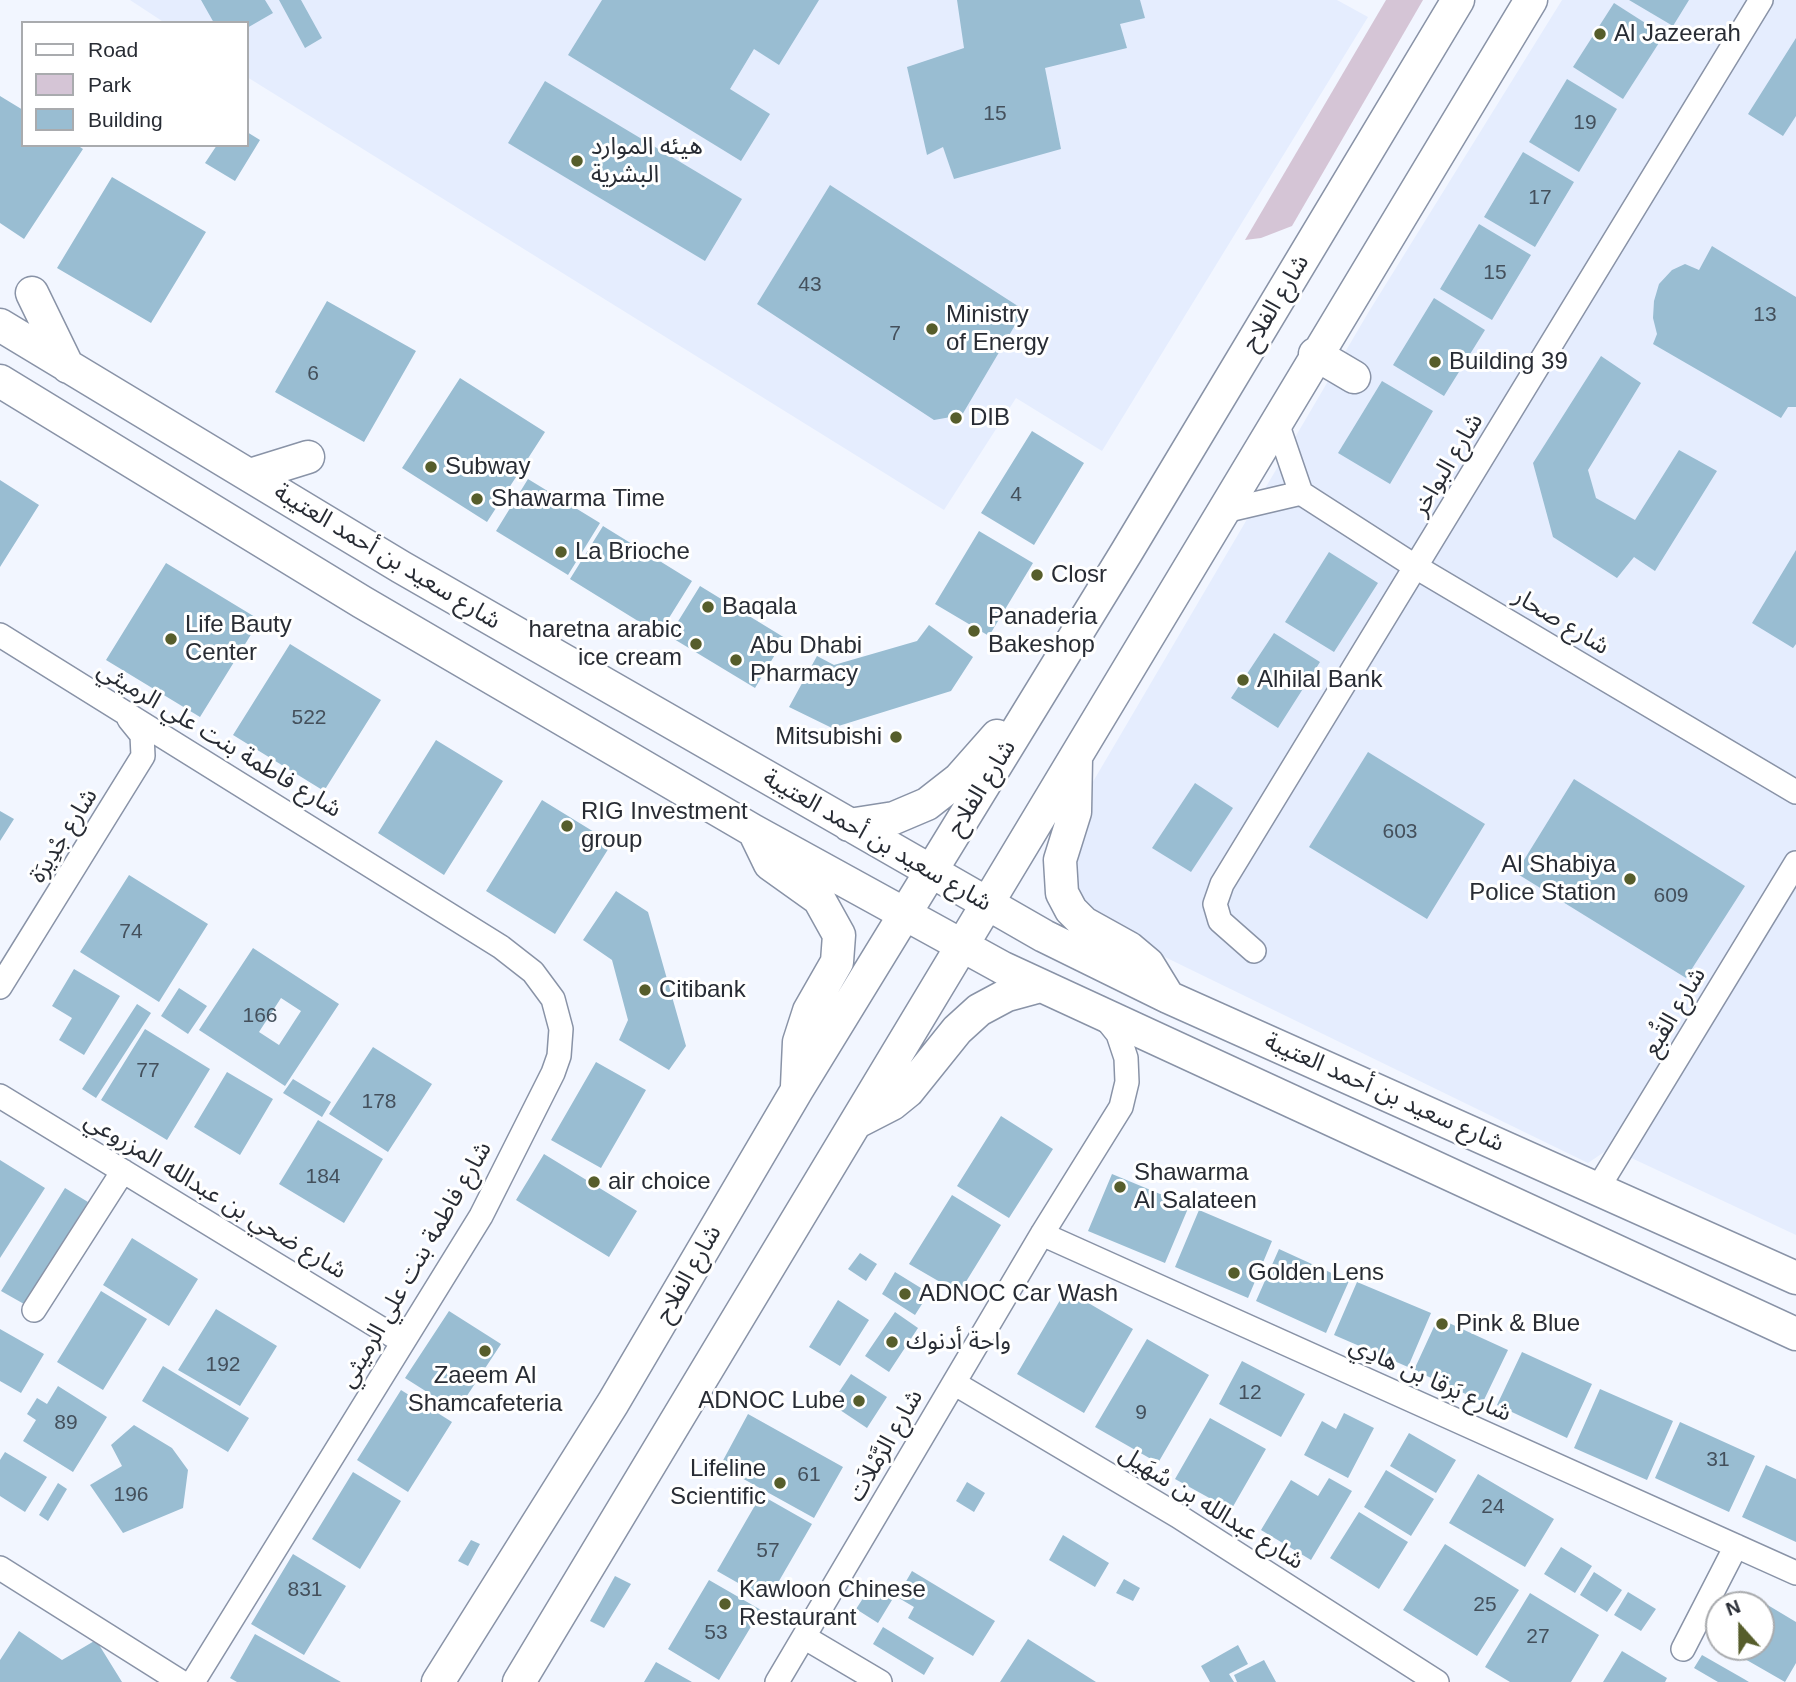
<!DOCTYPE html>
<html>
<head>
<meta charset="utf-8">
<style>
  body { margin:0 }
  #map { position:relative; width:1796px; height:1682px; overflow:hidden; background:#f2f6ff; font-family:Arial,sans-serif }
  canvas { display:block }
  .legend { position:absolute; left:21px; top:21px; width:228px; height:126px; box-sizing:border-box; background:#fff; border:2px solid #a9abae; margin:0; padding:9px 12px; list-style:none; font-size:21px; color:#282c34 }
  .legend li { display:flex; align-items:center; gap:14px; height:35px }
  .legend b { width:35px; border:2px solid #a9abae }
  .north { position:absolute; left:1705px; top:1591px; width:70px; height:70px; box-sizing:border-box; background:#fff; border:2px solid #a9abae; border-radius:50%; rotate:339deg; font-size:19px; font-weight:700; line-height:28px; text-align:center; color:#282c34 }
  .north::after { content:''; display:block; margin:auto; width:24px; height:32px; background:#565d2b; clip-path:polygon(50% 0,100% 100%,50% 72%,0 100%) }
</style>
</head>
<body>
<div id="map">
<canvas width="1796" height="1682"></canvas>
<ul class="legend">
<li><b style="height:9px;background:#fff"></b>Road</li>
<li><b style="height:19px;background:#d5c5d6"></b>Park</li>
<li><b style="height:19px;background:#99bdd2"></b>Building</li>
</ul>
<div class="north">N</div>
</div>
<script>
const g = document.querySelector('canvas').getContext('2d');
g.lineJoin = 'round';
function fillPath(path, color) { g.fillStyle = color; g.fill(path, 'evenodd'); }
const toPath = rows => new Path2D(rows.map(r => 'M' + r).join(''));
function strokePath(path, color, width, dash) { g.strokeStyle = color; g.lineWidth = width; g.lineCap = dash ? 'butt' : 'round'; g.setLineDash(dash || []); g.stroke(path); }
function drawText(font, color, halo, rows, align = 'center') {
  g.font = font + ' Arial,"Noto Sans Arabic",sans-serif'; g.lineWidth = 6; g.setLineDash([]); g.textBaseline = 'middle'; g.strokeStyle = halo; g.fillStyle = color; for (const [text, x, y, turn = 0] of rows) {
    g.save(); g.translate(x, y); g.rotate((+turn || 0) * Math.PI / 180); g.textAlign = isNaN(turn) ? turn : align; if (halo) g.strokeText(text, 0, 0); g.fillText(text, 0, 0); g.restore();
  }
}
const built = toPath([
  [130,0,1337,0,1368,17,1102,451,1016,398,944,510,247,77,247,23,165,23],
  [1562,0,1796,0,1796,1235,1610,1148,1588,1163,1134,942,1080,904,1067,826,1368,313]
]);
const green = toPath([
  [1386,0,1423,0,1292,226,1261,238,1245,240]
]);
const building = toPath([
  [201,0,265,0,273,13,247,28,247,23,214,23],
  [279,0,301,0,322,38,305,48],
  [602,0,819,0,779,65,754,49,730,89,770,114,741,161,568,55],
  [957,0,1140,0,1145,18,1120,24,1127,48,1045,68,1061,149,954,179,943,147,927,155,907,67,964,48],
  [1629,0,1689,0,1673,26],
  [1614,3,1664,35,1623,99,1573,67],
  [1796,38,1796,116,1783,136,1748,114],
  [1567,79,1617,109,1579,172,1529,142],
  [545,81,742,199,705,261,508,143],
  [0,96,23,110,23,145,77,145,83,149,24,239,0,223],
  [247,132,260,140,235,181,205,163,217,145,247,145],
  [1523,152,1574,182,1535,247,1484,217],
  [112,177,206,232,151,323,57,268],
  [830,185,1024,310,962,415,934,420,757,304],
  [1479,224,1531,255,1492,320,1440,289],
  [1712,246,1796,297,1796,407,1788,407,1781,418,1653,344,1657,334,1653,318,1654,301,1659,284,1672,270,1685,264,1699,270],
  [1434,298,1485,330,1444,396,1393,365],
  [327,301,416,351,364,442,275,392],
  [1601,356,1641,383,1588,470,1596,498,1635,520,1679,450,1717,471,1655,571,1634,557,1617,578,1553,537,1533,463],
  [460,378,545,432,487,522,402,468],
  [1382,381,1433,411,1390,484,1338,453],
  [1032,431,1084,463,1034,545,981,513],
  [528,479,600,523,568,575,496,531],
  [0,480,39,505,0,567],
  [603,526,692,581,659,634,570,579],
  [979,531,1033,563,989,636,935,604],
  [1796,550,1796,644,1793,648,1752,623],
  [1329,552,1378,583,1334,652,1285,622],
  [166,563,260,620,200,717,106,660],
  [700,586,785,638,755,688,669,636],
  [929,625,973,657,951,691,832,728,789,707,817,656,834,665,917,641],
  [1274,633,1320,662,1278,728,1231,698],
  [290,644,381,700,324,791,233,735],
  [436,740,503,781,444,875,378,833],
  [1368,752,1485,824,1427,919,1309,847],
  [1574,779,1745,886,1686,978,1516,873],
  [1195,783,1233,808,1191,872,1152,848],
  [542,800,612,843,555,934,486,891],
  [0,811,14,819,0,841],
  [129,875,208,924,159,1002,80,952],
  [616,891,648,912,686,1046,669,1070,619,1040,628,1020,612,960,583,940],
  [253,948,339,1004,285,1086,199,1030],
  [281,998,301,1011,279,1045,259,1032],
  [74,969,120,996,84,1055,59,1040,72,1018,52,1006],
  [179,988,207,1006,188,1034,161,1016],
  [137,1004,151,1013,96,1098,82,1089],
  [145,1029,210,1069,167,1140,101,1100],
  [373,1047,432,1084,388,1152,329,1114],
  [596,1062,646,1090,601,1168,551,1140],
  [227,1072,273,1099,240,1155,194,1127],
  [293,1079,331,1102,322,1117,283,1093],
  [1001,1116,1053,1149,1009,1218,957,1186],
  [318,1120,383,1159,344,1223,279,1184],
  [544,1154,637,1211,609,1257,516,1200],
  [0,1160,45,1188,0,1258],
  [1112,1174,1189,1206,1165,1263,1088,1231],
  [65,1188,88,1202,24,1304,1,1291],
  [952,1195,1001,1225,959,1293,909,1264],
  [1199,1210,1272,1241,1248,1298,1175,1267],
  [132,1238,198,1279,169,1326,103,1285],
  [1279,1249,1349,1281,1326,1333,1256,1301],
  [860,1253,877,1264,866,1281,848,1269],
  [895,1272,929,1293,915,1315,882,1294],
  [1357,1282,1431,1313,1408,1367,1334,1335],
  [1066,1290,1133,1329,1084,1413,1017,1374],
  [101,1291,147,1319,103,1390,57,1362],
  [838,1300,869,1320,840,1366,809,1347],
  [216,1309,277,1346,240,1406,178,1370],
  [449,1311,501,1344,457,1411,405,1378],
  [895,1312,918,1328,889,1372,865,1356],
  [1438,1318,1508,1350,1483,1402,1414,1370],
  [0,1329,44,1354,21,1393,0,1381],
  [1147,1339,1209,1375,1158,1463,1095,1427],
  [1522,1352,1592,1384,1567,1438,1497,1405],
  [1242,1361,1305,1394,1281,1437,1219,1404],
  [163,1366,249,1418,228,1452,142,1401],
  [851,1374,887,1397,867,1428,831,1404],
  [58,1386,107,1417,73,1472,23,1441,36,1420,27,1414,37,1398,47,1404],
  [1600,1389,1673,1421,1647,1480,1574,1448],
  [401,1390,452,1422,408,1492,357,1460],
  [1344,1413,1374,1428,1348,1478,1304,1455,1322,1421,1336,1429],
  [748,1414,843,1467,814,1518,720,1466],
  [1210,1418,1266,1449,1231,1510,1175,1479],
  [1680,1422,1755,1456,1729,1512,1655,1478],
  [134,1425,172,1448,188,1470,183,1508,123,1533,90,1485,122,1466,111,1445],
  [1409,1433,1456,1460,1436,1493,1390,1466],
  [5,1452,47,1477,25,1512,0,1496,0,1460],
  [1766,1465,1796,1479,1796,1542,1742,1517],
  [1386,1470,1434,1499,1411,1536,1364,1507],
  [353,1472,401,1501,360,1569,312,1539],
  [1478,1474,1554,1519,1525,1567,1449,1523],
  [1329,1478,1352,1491,1311,1560,1261,1530,1291,1480,1318,1496],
  [967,1482,985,1493,974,1512,956,1501],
  [58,1483,67,1489,48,1521,39,1515],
  [761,1495,812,1524,768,1600,717,1571],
  [1359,1512,1408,1542,1379,1589,1330,1558],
  [1063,1535,1109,1563,1095,1587,1049,1560],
  [471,1540,480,1544,468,1566,458,1561],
  [1445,1544,1519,1590,1477,1656,1403,1610],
  [1561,1547,1592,1566,1575,1593,1544,1574],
  [293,1554,346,1586,304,1655,251,1624],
  [912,1571,995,1621,973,1656,908,1618,914,1607,897,1597],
  [1594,1572,1622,1590,1607,1612,1580,1595],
  [615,1576,631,1584,604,1628,590,1621],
  [1124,1579,1140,1588,1133,1601,1116,1593],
  [709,1580,761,1610,719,1680,668,1649],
  [871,1586,892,1600,878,1623,856,1609],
  [1628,1592,1656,1609,1641,1631,1614,1615],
  [1530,1593,1599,1635,1571,1682,1510,1682,1485,1667],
  [1751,1595,1796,1622,1796,1663,1785,1682,1724,1647,1761,1647,1761,1605,1745,1605],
  [883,1627,934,1658,924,1675,873,1644],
  [19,1631,62,1660,96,1640,122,1682,0,1682,0,1660],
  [255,1634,341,1682,237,1682,230,1678],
  [1028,1639,1096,1682,1000,1682],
  [1238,1645,1248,1664,1229,1674,1234,1682,1210,1682,1201,1666],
  [1622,1651,1667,1678,1665,1682,1603,1682],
  [1702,1655,1744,1679,1749,1682,1718,1682,1694,1668],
  [1264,1660,1276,1682,1237,1682,1234,1675],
  [656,1662,692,1682,644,1682]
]);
const street = toPath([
  [1276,420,1301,493,1416,567,1796,792],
  [1220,512,1301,493],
  [0,635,501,947,533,972,553,999,561,1029,559,1056,553,1073,481,1216,193,1682],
  [1254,951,1220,921,1215,904,1222,884,1761,0],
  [0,987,143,756,142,735,129,719],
  [0,1096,403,1342],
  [1598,1188,1796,863],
  [1042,1234,1796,1573],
  [34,1310,123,1171],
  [954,1383,1178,1516,1437,1682],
  [0,1568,181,1682],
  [804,1637,880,1682],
  [1683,1649,1736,1546],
  [777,1682,1042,1234,1121,1107,1127,1082,1126,1058,1118,1034,1102,1014]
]);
const secondary = toPath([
  [32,293,68,367],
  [0,325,401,567,1044,936,1168,997,1796,1278],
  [1315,354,1354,377],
  [0,381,362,602,754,831,1003,968,1796,1334],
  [250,475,308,457],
  [1076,758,1075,812,1060,860,1062,893,1071,910,1084,923,1129,948,1148,964,1167,995],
  [849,825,894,818,927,804,959,779,997,736],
  [754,831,770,864,819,899,839,935,837,962,809,1011,799,1042,797,1086],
  [857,1122,892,1104,908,1091,957,1030,979,1010,1007,995,1040,986],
  [438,1682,613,1403,797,1090,1126,553,1458,0],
  [519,1682,1531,0]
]);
const markers = [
  [1600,34,7,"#565d2b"],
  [577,161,7,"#565d2b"],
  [932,329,7,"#565d2b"],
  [1435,362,7,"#565d2b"],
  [956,418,7,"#565d2b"],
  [431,467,7,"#565d2b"],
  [477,499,7,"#565d2b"],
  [561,552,7,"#565d2b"],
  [1037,575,7,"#565d2b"],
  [708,607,7,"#565d2b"],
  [974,631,7,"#565d2b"],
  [171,639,7,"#565d2b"],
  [696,644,7,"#565d2b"],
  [736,660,7,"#565d2b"],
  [1243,680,7,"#565d2b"],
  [896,737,7,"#565d2b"],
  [567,826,7,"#565d2b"],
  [1630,879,7,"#565d2b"],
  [645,990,7,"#565d2b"],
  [594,1182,7,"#565d2b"],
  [1120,1187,7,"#565d2b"],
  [1234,1273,7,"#565d2b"],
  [905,1294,7,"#565d2b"],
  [1442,1324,7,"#565d2b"],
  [892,1342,7,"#565d2b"],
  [485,1351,7,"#565d2b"],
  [859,1401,7,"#565d2b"],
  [780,1483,7,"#565d2b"],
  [725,1604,7,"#565d2b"]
];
const numberNames = [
  ["15",995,114],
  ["19",1585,123],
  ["17",1540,198],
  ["15",1495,273],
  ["43",810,285],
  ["13",1765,315],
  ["7",895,334],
  ["6",313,374],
  ["4",1016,495],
  ["522",309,718],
  ["603",1400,832],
  ["609",1671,896],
  ["74",131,932],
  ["166",260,1016],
  ["77",148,1071],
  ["178",379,1102],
  ["184",323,1177],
  ["192",223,1365],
  ["12",1250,1393],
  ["9",1141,1413],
  ["89",66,1423],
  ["31",1718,1460],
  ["61",809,1475],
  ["196",131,1495],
  ["24",1493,1507],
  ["57",768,1551],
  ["831",305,1590],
  ["25",1485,1605],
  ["53",716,1633],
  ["27",1538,1637]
];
const poiNames = [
  ["Al Jazeerah",1614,34],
  ["هيئه الموارد",591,147],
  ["البشرية",591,175],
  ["Ministry",946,315],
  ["of Energy",946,343],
  ["Building 39",1449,362],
  ["DIB",970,418],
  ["Subway",445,467],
  ["Shawarma Time",491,499],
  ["La Brioche",575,552],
  ["Closr",1051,575],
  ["Baqala",722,607],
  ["Panaderia",988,617],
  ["Bakeshop",988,645],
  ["Life Bauty",185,625],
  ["Center",185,653],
  ["haretna arabic",682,630,"right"],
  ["ice cream",682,658,"right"],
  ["Abu Dhabi",750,646],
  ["Pharmacy",750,674],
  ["Alhilal Bank",1257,680],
  ["Mitsubishi",882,737,"right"],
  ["RIG Investment",581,812],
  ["group",581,840],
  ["Al Shabiya",1616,865,"right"],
  ["Police Station",1616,893,"right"],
  ["Citibank",659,990],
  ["Shawarma",1134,1173],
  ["Al Salateen",1134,1201],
  ["air choice",608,1182],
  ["Golden Lens",1248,1273],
  ["ADNOC Car Wash",919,1294],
  ["Pink & Blue",1456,1324],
  ["واحة أدنوك",906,1342],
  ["Zaeem Al",485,1376,"center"],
  ["Shamcafeteria",485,1404,"center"],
  ["ADNOC Lube",845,1401,"right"],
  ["Lifeline",766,1469,"right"],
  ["Scientific",766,1497,"right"],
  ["Kawloon Chinese",739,1590],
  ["Restaurant",739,1618]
];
const streetNames = [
  ["شارع الفلاح",1276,303,-59],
  ["شارع البواخر",1448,465,-59],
  ["شارع سعيد بن أحمد العتيبة",387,557,31],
  ["شارع صحار",1561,622,31],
  ["شارع فاطمة بنت علي الرميثي",219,740,31],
  ["شارع الفلاح",982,788,-58],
  ["شارع جْدِيرَة",64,836,-58],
  ["شارع سعيد بن أحمد العتيبة",877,841,30],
  ["شارع القُبع",1675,1012,-59],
  ["شارع سعيد بن أحمد العتيبة",1384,1093,24],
  ["شارع ضحي بن عبدالله المزروعي",215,1196,31],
  ["شارع فاطمة بنت علي الرميثي",416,1265,-60],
  ["شارع الفلاح",689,1274,-60],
  ["شارع بَرقا بن هادِي",1430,1380,24],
  ["شارع الرَّمْلاَت",886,1446,-60],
  ["شارع عبدالله بن سُهَيل",1211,1508,32]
];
fillPath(built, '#e5edfe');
fillPath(green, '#d5c5d6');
fillPath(building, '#99bdd2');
strokePath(street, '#8993a7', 26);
strokePath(secondary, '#8993a7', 35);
strokePath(street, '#fff', 23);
strokePath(secondary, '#fff', 32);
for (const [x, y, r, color] of markers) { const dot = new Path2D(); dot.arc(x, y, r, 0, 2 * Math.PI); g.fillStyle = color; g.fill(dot); strokePath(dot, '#fff', 2.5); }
drawText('21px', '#44505c', null, numberNames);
drawText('24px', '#282c34', '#fff', poiNames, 'left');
drawText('24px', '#282c34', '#fff', streetNames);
</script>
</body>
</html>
